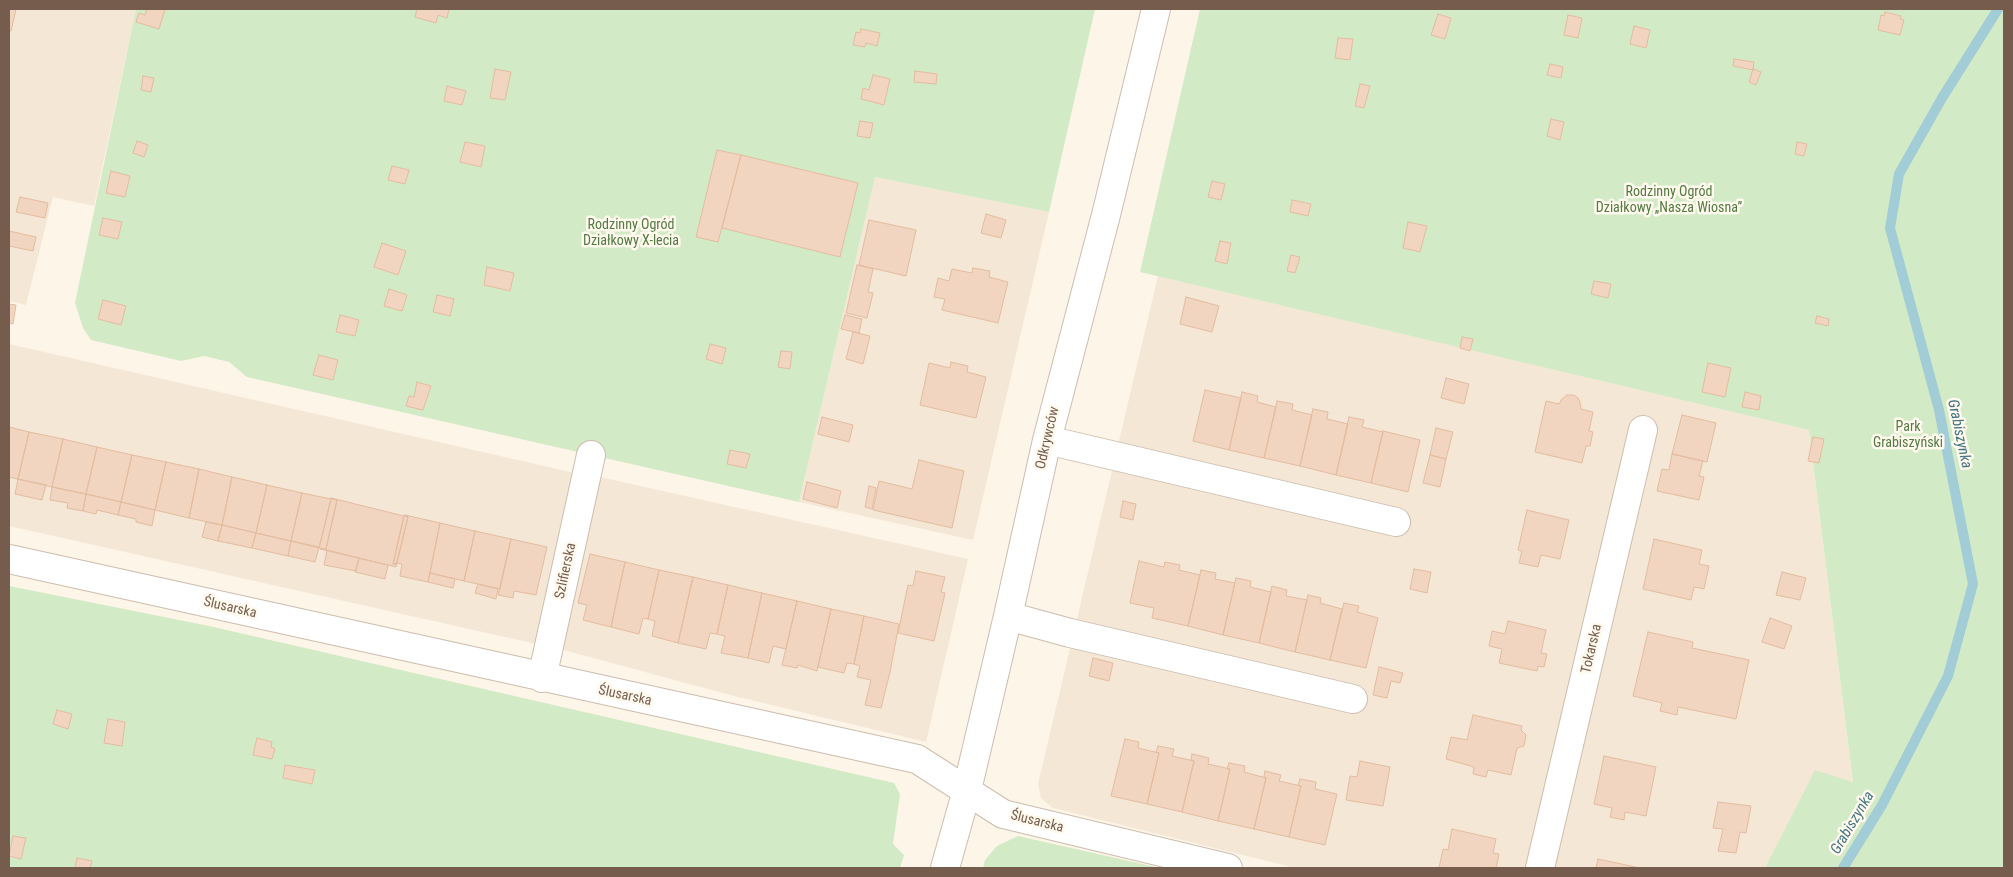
<!DOCTYPE html>
<html>
<head>
<meta charset="utf-8">
<style>
  body { margin:0 }
  #map { position:relative; width:2013px; height:877px; overflow:hidden; background:#fcf5e8; font-family:"Roboto Condensed",sans-serif }
  canvas { display:block }
  .frame { position:absolute; inset:0; border:10px solid #765c4c; pointer-events:none }
</style>
</head>
<body>
<div id="map">
<canvas width="2013" height="877"></canvas>
<div class="frame"></div>
</div>
<script>
const g = document.querySelector('canvas').getContext('2d');
g.lineJoin = 'round';
function fillPath(path, color) { g.fillStyle = color; g.fill(path, 'evenodd'); }
const toPath = rows => new Path2D(rows.map(r => 'M' + r).join(''));
function strokePath(path, color, width, dash) { g.strokeStyle = color; g.lineWidth = width; g.lineCap = dash ? 'butt' : 'round'; g.setLineDash(dash || []); g.stroke(path); }
function drawText(font, color, halo, rows, align = 'center') {
  g.font = font + ' "Roboto Condensed",sans-serif'; g.lineWidth = 5; g.setLineDash([]); g.textBaseline = 'middle'; g.strokeStyle = halo; g.fillStyle = color; for (const [text, x, y, turn = 0] of rows) {
    g.save(); g.translate(x, y); g.rotate((+turn || 0) * Math.PI / 180); g.textAlign = isNaN(turn) ? turn : align; if (halo) g.strokeText(text, 0, 0); g.fillText(text, 0, 0); g.restore();
  }
}
const residential = toPath([
  [9,9,136,9,94,206,53,197,26,305,9,301],
  [875,177,1049,212,973,540,799,502],
  [1158,276,1809,430,1853,782,1815,771,1765,868,1295,868,1053,808,1041,798,1038,784],
  [9,344,579,474,541,645,9,526],
  [595,476,968,559,926,742,734,696,560,649]
]);
const green = toPath([
  [136,9,1095,9,1049,212,875,177,799,502,247,377,229,362,204,356,181,361,91,340,83,328,75,303],
  [1200,9,2004,9,2004,868,1765,868,1815,770,1853,782,1809,430,1140,272],
  [9,586,209,626,894,783,900,794,893,844,904,855,900,868,9,868],
  [1018,836,1160,868,983,868,985,860,997,846]
]);
const stream = toPath([
  [1843,868,1882,805,1948,676,1973,584,1939,410,1890,228,1899,174,1942,98,1998,9]
]);
const building = toPath([
  [9,9,16,9,11,31,9,31,9,9],
  [147,9,165,9,159,29,136,22,139,13,145,15,147,9],
  [417,9,449,9,447,18,438,15,436,23,415,17,417,9],
  [1885,12,1901,16,1900,19,1904,20,1900,35,1878,30,1881,15,1884,16,1885,12],
  [1438,14,1451,18,1445,39,1431,35,1438,14],
  [1568,15,1582,18,1578,38,1564,35,1568,15],
  [1634,26,1650,30,1646,48,1630,44,1634,26],
  [861,29,880,33,877,46,866,43,865,47,853,45,856,32,860,33,861,29],
  [1338,38,1353,39,1350,60,1335,58,1338,38],
  [1734,59,1754,62,1753,70,1733,66,1734,59],
  [1550,64,1563,67,1561,78,1547,75,1550,64],
  [495,69,511,72,505,100,490,98,495,69],
  [1753,69,1761,72,1756,85,1749,82,1753,69],
  [915,71,937,74,936,84,914,82,915,71],
  [873,75,890,79,884,105,861,99,863,88,869,90,873,75],
  [143,76,154,78,151,92,141,90,143,76],
  [1360,84,1370,86,1364,108,1355,106,1360,84],
  [447,86,466,91,462,105,444,101,447,86],
  [1551,119,1564,122,1560,140,1547,136,1551,119],
  [860,121,873,123,870,138,857,136,860,121],
  [137,141,148,145,144,157,133,153,137,141],
  [465,142,485,146,481,167,460,162,465,142],
  [1797,142,1807,144,1804,156,1795,154,1797,142],
  [717,150,741,155,718,242,696,237,717,150],
  [741,155,858,183,840,257,722,228,741,155],
  [392,166,409,170,405,184,388,180,392,166],
  [111,171,130,176,125,197,106,193,111,171],
  [1212,181,1225,184,1221,200,1208,197,1212,181],
  [20,197,48,203,45,218,16,212,20,197],
  [1292,200,1311,204,1308,216,1290,212,1292,200],
  [986,214,1006,220,1001,238,981,233,986,214],
  [103,218,122,222,118,239,99,235,103,218],
  [869,220,916,230,906,276,859,265,869,220],
  [1408,222,1427,226,1420,252,1403,248,1408,222],
  [9,231,36,237,33,251,9,246,9,231],
  [1220,241,1231,243,1227,264,1215,261,1220,241],
  [382,243,406,251,398,275,374,267,382,243],
  [1291,255,1300,257,1295,273,1287,271,1291,255],
  [857,265,873,269,868,292,873,293,867,318,846,313,857,265],
  [487,267,514,273,510,291,484,285,487,267],
  [973,268,990,271,989,277,1008,282,998,323,942,310,945,299,934,297,938,278,949,281,952,269,972,273,973,268],
  [1594,281,1611,284,1608,298,1591,294,1594,281],
  [389,289,407,295,402,311,384,306,389,289],
  [437,295,454,299,450,316,433,312,437,295],
  [1186,297,1219,306,1212,332,1180,324,1186,297],
  [103,300,126,306,121,325,98,319,103,300],
  [9,304,16,305,13,324,9,323,9,304],
  [340,315,359,320,355,336,336,332,340,315],
  [845,315,862,319,859,333,841,329,845,315],
  [1817,316,1829,319,1828,326,1815,323,1817,316],
  [853,332,870,336,863,364,846,359,853,332],
  [1462,337,1473,339,1470,351,1460,348,1462,337],
  [710,344,726,348,722,364,706,359,710,344],
  [781,351,792,352,790,369,778,367,781,351],
  [319,355,338,360,333,380,313,375,319,355],
  [951,362,968,366,967,372,986,377,976,418,920,405,929,363,950,368,951,362],
  [1708,363,1731,368,1725,397,1702,392,1708,363],
  [1446,378,1469,384,1464,404,1441,398,1446,378],
  [417,382,431,386,423,410,406,406,409,396,414,397,417,382],
  [1205,390,1241,398,1229,450,1193,441,1205,390],
  [1242,392,1258,396,1257,402,1276,407,1264,458,1229,450,1242,392],
  [1745,392,1761,396,1759,410,1742,407,1745,392],
  [1567,395,1574,395,1578,398,1580,402,1581,409,1593,412,1589,431,1593,432,1590,446,1586,446,1582,463,1535,452,1546,401,1559,404,1562,399,1567,395],
  [1277,401,1293,404,1292,410,1312,415,1300,466,1264,458,1277,401],
  [1313,409,1328,412,1327,419,1348,424,1336,475,1300,466,1313,409],
  [1682,415,1716,423,1707,462,1672,454,1682,415],
  [822,417,853,425,849,442,818,434,822,417],
  [1349,417,1364,420,1362,427,1383,432,1371,483,1336,475,1349,417],
  [9,427,29,432,18,479,9,477,9,427],
  [1436,428,1453,432,1446,459,1430,455,1436,428],
  [1383,431,1420,440,1408,492,1371,483,1383,431],
  [29,432,63,439,52,487,18,479,29,432],
  [1813,437,1824,439,1819,463,1808,461,1813,437],
  [63,439,97,447,86,494,52,487,63,439],
  [97,447,132,455,121,502,86,494,97,447],
  [730,450,750,454,746,468,727,464,730,450],
  [1672,454,1703,461,1699,476,1704,477,1699,500,1657,491,1662,469,1669,470,1672,454],
  [132,455,166,462,155,510,121,502,132,455],
  [1430,455,1446,459,1440,487,1423,483,1430,455],
  [919,460,964,471,952,528,873,510,879,481,912,489,919,460],
  [166,462,199,469,189,518,155,510,166,462],
  [199,469,232,477,222,525,189,518,199,469],
  [232,477,267,485,256,533,222,525,232,477],
  [18,479,46,485,42,500,15,494,18,479],
  [807,482,841,491,837,508,803,499,807,482],
  [267,485,302,493,291,541,256,533,267,485],
  [869,486,876,488,872,509,865,507,869,486],
  [52,487,86,494,83,511,67,508,68,503,50,500,52,487],
  [302,493,331,499,319,548,291,541,302,493],
  [86,494,121,502,118,515,97,510,96,514,83,511,86,494],
  [331,498,404,516,393,564,397,563,396,567,320,549,326,549,337,500,331,498],
  [331,499,337,500,326,549,319,548,331,499],
  [1123,501,1136,504,1133,520,1120,517,1123,501],
  [121,502,155,510,152,526,136,522,136,519,118,515,121,502],
  [1527,510,1569,520,1560,559,1541,555,1538,567,1519,563,1522,551,1518,550,1527,510],
  [405,515,440,523,428,582,400,576,402,564,397,563,408,517,405,515],
  [404,516,408,517,396,565,393,564,404,516],
  [206,522,222,525,218,541,202,537,206,522],
  [440,523,475,531,464,581,430,573,440,523],
  [222,525,256,533,252,548,218,541,222,525],
  [475,531,511,539,500,589,464,581,475,531],
  [256,533,291,541,288,556,252,548,256,533],
  [511,539,547,547,536,595,514,591,513,598,498,595,511,539],
  [1654,539,1702,550,1699,564,1709,566,1704,589,1694,587,1691,600,1643,589,1654,539],
  [291,541,319,547,315,562,288,556,291,541],
  [327,550,359,558,356,571,324,565,327,550],
  [590,554,625,562,611,627,583,620,587,605,578,603,590,554],
  [359,558,388,565,385,579,355,572,359,558],
  [1139,561,1164,567,1165,562,1180,565,1179,570,1200,575,1188,626,1152,618,1154,608,1130,603,1139,561],
  [625,562,659,570,648,619,643,618,639,634,611,627,625,562],
  [1414,569,1431,572,1427,593,1410,589,1414,569],
  [659,570,693,577,678,643,652,636,655,621,648,619,659,570],
  [1201,570,1216,573,1215,579,1235,583,1223,635,1188,626,1201,570],
  [916,571,945,577,941,592,945,593,934,641,898,633,908,585,913,586,916,571],
  [1782,572,1806,578,1800,600,1776,595,1782,572],
  [430,573,455,579,453,588,428,582,430,573],
  [693,577,728,585,717,634,710,633,706,649,678,643,693,577],
  [1236,578,1251,581,1250,587,1271,592,1259,643,1223,635,1236,578],
  [478,584,498,589,496,599,475,593,478,584],
  [728,585,762,593,748,658,721,653,725,636,717,634,728,585],
  [1272,586,1287,590,1286,596,1307,600,1295,652,1259,643,1272,586],
  [762,593,797,601,786,649,773,646,769,663,748,658,762,593],
  [1308,595,1321,598,1320,603,1342,609,1330,660,1295,652,1308,595],
  [797,601,831,609,817,671,798,665,797,668,782,665,797,601],
  [1344,603,1359,606,1357,612,1378,618,1366,668,1330,660,1344,603],
  [831,609,864,616,854,664,847,663,844,673,818,667,831,609],
  [864,616,899,624,890,672,881,708,865,705,871,680,857,677,860,666,854,664,864,616],
  [1770,618,1792,626,1784,649,1762,642,1770,618],
  [1508,621,1546,630,1541,653,1547,654,1544,667,1538,666,1537,671,1499,663,1502,649,1489,646,1492,631,1505,634,1508,621],
  [1648,632,1693,642,1692,648,1749,660,1736,719,1678,707,1677,715,1660,711,1662,703,1633,696,1648,632],
  [1093,658,1113,663,1109,681,1089,676,1093,658],
  [1379,667,1403,673,1400,683,1391,681,1387,698,1373,695,1379,667],
  [57,710,72,714,68,729,53,724,57,710],
  [1473,715,1522,726,1521,730,1526,735,1524,746,1517,748,1511,775,1488,770,1486,777,1473,774,1474,767,1446,759,1451,737,1467,740,1473,715],
  [108,719,125,722,122,746,104,743,108,719],
  [257,738,272,742,271,747,275,749,272,759,253,755,257,738],
  [1125,739,1139,742,1138,748,1159,753,1147,804,1111,796,1125,739],
  [1158,746,1174,749,1172,756,1194,761,1182,812,1147,804,1159,753,1156,752,1158,746],
  [1192,754,1209,758,1208,764,1230,769,1218,821,1182,812,1194,761,1191,760,1192,754],
  [1604,756,1656,767,1646,816,1625,812,1624,820,1610,817,1612,808,1594,804,1604,756],
  [1360,761,1390,767,1383,806,1346,800,1350,776,1357,777,1360,761],
  [1229,763,1245,766,1244,772,1266,778,1254,829,1218,821,1230,769,1227,769,1229,763],
  [285,765,315,770,312,784,283,778,285,765],
  [1265,771,1281,775,1279,781,1301,786,1289,837,1254,829,1266,778,1264,777,1265,771],
  [1300,779,1316,782,1315,789,1337,794,1325,845,1289,837,1301,786,1298,785,1300,779],
  [1718,802,1751,806,1746,833,1740,832,1736,853,1718,851,1723,829,1713,828,1718,802],
  [1452,829,1496,839,1493,853,1499,854,1496,868,1439,868,1443,849,1448,850,1452,829],
  [13,836,26,838,21,859,9,856,13,836],
  [77,858,92,861,90,868,75,868,77,858],
  [1598,859,1640,868,1596,868,1598,859]
]);
const minor = toPath([
  [1047,440,1396,522],
  [9,559,917,759,1003,814,1228,868],
  [1008,616,1070,633,1353,699],
  [542,678,591,455],
  [945,868,967,790,1008,616,1047,440,1106,215,1156,9],
  [1540,868,1643,430]
]);
const parkNames = [
  ["Rodzinny Ogród",1669,192],
  ["Działkowy „Nasza Wiosna”",1669,208],
  ["Rodzinny Ogród",631,225],
  ["Działkowy X-lecia",631,241],
  ["Park",1908,427],
  ["Grabiszyński",1908,443]
];
const streetNames = [
  ["Odkrywców",1048,438,-77],
  ["Szlifierska",566,571,-78],
  ["Ślusarska",230,608,13],
  ["Tokarska",1592,649,-77],
  ["Ślusarska",625,696,12],
  ["Ślusarska",1037,822,14]
];
const waterNames = [
  ["Grabiszynka",1959,434,78],
  ["Grabiszynka",1853,823,-59]
];
fillPath(residential, '#f4e7d6');
fillPath(green, '#d3eac6');
strokePath(stream, '#a2cdd7', 10);
fillPath(building, '#f1d5c0');
strokePath(building, '#e4bca0', 1);
strokePath(minor, '#cebdae', 30);
strokePath(minor, '#fff', 28);
drawText('14px', '#537b43', '#fff9ee', parkNames);
drawText('14px', '#765c4c', '#fff9ee', streetNames);
drawText('italic 15px', '#437582', '#fff9ee', waterNames);
</script>
</body>
</html>
